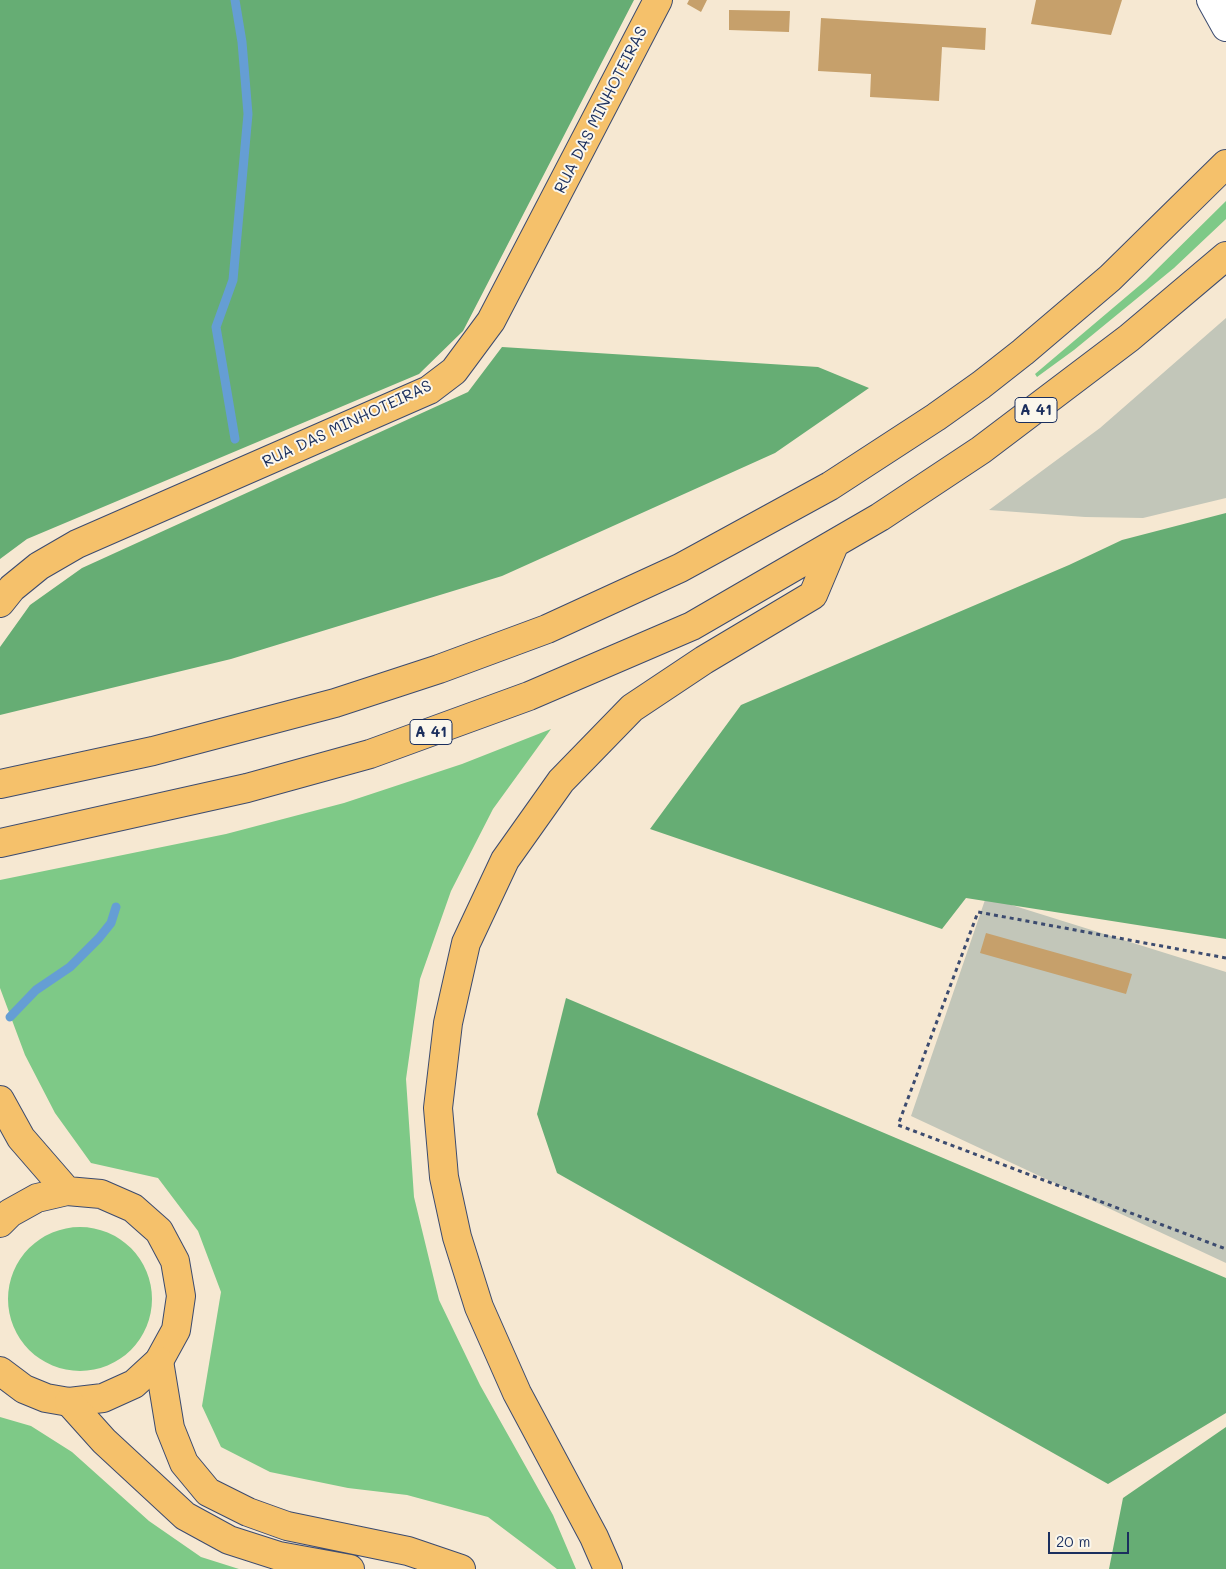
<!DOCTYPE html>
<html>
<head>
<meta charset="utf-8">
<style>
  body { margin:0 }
  #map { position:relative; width:1226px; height:1569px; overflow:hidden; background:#f6e8d2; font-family:Mali,sans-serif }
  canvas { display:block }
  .scale { position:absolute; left:1048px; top:1532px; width:81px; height:22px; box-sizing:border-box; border:2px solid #1b2f5e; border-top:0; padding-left:6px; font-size:15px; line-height:18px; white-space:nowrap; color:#1b2f5e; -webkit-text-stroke:4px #fbf7ec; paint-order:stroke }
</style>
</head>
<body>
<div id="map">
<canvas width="1226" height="1569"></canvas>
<div class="scale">20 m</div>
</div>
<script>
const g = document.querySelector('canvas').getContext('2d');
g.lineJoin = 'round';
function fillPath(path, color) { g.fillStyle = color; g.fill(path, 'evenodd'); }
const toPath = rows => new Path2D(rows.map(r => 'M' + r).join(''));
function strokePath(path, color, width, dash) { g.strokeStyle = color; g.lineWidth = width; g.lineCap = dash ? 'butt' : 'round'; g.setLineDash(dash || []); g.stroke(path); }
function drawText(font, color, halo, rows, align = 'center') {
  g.font = font + ' Mali,sans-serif'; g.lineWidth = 4; g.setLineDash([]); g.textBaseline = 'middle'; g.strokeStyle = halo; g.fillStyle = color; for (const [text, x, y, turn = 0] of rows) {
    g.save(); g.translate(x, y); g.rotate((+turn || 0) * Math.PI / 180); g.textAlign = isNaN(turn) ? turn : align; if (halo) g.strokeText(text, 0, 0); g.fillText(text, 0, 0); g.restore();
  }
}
const industrial = toPath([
  [1226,318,1226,498,1143,518,1085,517,989,510,1100,428],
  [986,897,1226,972,1226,1263,911,1116]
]);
const green = toPath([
  [1226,201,1226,219,1174,268,1074,350,1037,377,1035,374,1146,280],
  [551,729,493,809,451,891,420,979,406,1079,414,1197,439,1300,480,1385,553,1515,576,1569,557,1569,488,1517,407,1495,348,1488,270,1472,221,1447,202,1406,221,1292,198,1231,158,1178,91,1163,55,1113,25,1055,0,988,0,880,226,834,344,803,462,764],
  '8 1299a72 72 0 1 1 144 0a72 72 0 1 1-144 0Z',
  [0,1417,31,1426,72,1452,149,1521,201,1557,239,1569,0,1569]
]);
const forest = toPath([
  [0,0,634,0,463,331,419,374,27,539,0,559],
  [502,347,818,367,869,388,775,453,502,576,231,659,0,715,0,647,30,605,82,568,468,392],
  [1226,513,1226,939,966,898,942,929,650,829,741,705,1069,565,1122,540],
  [566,998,1226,1278,1226,1413,1108,1484,557,1173,537,1114],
  [1226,1427,1226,1569,1109,1569,1123,1498]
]);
const stream = toPath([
  [235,0,242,42,248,114,233,280,216,327,235,439],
  [10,1017,36,990,70,967,99,938,111,923,116,907]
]);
const building = toPath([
  [689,0,707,0,701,12,687,4],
  [1036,0,1122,0,1111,35,1031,24],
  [729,10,790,11,789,32,729,30],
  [821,18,986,28,985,50,942,47,939,101,870,97,871,74,818,71],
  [986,933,1132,974,1126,994,980,953]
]);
const path = toPath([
  [1226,958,978,912,898,1125,1226,1249]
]);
const minor = toPath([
  [1211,0,1226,27]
]);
const major = toPath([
  [0,603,12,588,39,566,77,544,429,390,454,371,491,321,658,0],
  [0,1100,21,1138,67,1191],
  [0,1223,10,1213,37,1198,67,1191,101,1194,133,1208,159,1231,175,1261,181,1296,176,1330,159,1361,134,1384,103,1398,69,1402,46,1398,24,1389,0,1371]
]);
const highway = toPath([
  [0,784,153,751,335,703,439,669,547,629,680,568,830,486,936,417,981,385,1023,352,1110,278,1226,164],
  [0,843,247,788,370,754,529,696,692,626,880,517,981,450,1129,338,1226,256],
  [159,1361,170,1428,184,1463,208,1492,248,1512,287,1526,408,1551,461,1569],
  [69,1402,104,1441,185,1516,229,1540,279,1556,350,1569],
  [608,1569,594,1537,517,1393,479,1307,457,1237,444,1177,438,1108,448,1023,466,943,505,860,561,781,632,708,704,660,813,595,834,545]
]);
const shields = [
  [1036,410,42],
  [431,732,42]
];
const shieldNames = [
  ["A 41",1036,410],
  ["A 41",431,732]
];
const streetNames = [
  ["RUA DAS MINHOTEIRAS",601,110,-63],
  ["RUA DAS MINHOTEIRAS",347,424,-25]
];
fillPath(industrial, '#c2c6b9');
fillPath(green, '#7ec987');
fillPath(forest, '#66ad74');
strokePath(stream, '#659ed4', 9);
fillPath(building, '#c6a06b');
strokePath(minor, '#3c4b6f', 30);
strokePath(major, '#3c4b6f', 30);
strokePath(highway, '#3c4b6f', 30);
strokePath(path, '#3c4b6f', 3, [4, 4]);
strokePath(minor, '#fff', 28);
strokePath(major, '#f5c16b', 28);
strokePath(highway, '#f5c16b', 28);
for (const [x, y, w] of shields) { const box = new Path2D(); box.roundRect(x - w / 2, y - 12.5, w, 25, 4); g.fillStyle = '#fbf7ec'; g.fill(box); strokePath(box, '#1b2f5e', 1); }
drawText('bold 15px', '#1b2f5e', null, shieldNames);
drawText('16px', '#1b2f5e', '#fbf7ec', streetNames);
</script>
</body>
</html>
